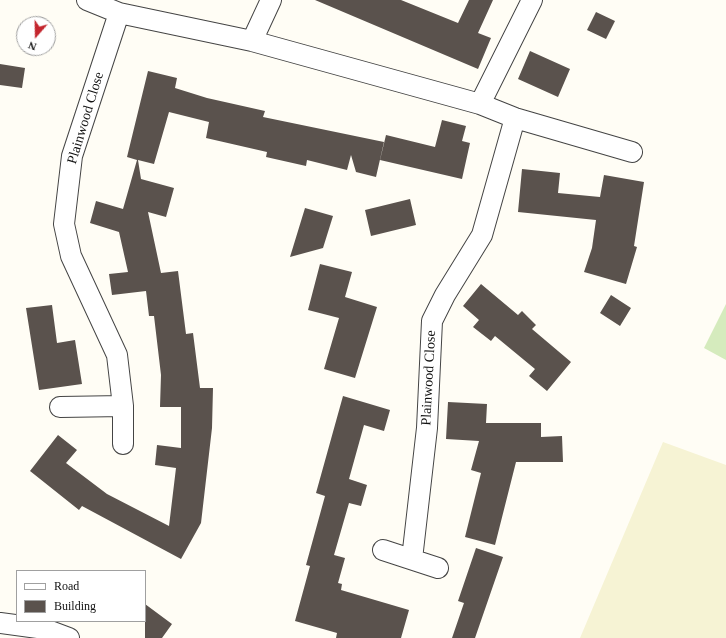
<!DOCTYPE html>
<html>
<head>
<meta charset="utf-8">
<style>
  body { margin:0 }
  #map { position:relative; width:726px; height:638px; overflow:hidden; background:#fffdf5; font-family:Georgia,serif }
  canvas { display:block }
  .legend { position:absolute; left:16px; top:570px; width:130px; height:52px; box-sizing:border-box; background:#fff; border:1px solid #a0a0a0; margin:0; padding:5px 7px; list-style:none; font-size:12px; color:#111 }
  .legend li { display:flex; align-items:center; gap:8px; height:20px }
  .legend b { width:20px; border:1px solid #a0a0a0 }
  .north { position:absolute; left:16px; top:16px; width:40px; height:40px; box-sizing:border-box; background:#fff; border:1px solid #a0a0a0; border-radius:50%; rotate:200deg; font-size:11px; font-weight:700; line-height:16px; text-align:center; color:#111 }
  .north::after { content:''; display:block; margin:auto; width:14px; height:18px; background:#c4262e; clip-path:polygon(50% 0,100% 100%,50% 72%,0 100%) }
</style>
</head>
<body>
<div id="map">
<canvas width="726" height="638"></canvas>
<ul class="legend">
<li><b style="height:5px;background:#fff"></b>Road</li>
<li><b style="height:11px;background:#5a524d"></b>Building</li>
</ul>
<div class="north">N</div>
</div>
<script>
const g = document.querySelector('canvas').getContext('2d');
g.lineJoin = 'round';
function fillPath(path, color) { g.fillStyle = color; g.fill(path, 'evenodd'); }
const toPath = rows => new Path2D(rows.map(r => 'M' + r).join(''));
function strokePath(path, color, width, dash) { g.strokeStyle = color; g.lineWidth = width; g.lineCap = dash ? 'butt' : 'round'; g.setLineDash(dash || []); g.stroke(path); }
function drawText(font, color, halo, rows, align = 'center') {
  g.font = font + ' Georgia,serif'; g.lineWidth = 4; g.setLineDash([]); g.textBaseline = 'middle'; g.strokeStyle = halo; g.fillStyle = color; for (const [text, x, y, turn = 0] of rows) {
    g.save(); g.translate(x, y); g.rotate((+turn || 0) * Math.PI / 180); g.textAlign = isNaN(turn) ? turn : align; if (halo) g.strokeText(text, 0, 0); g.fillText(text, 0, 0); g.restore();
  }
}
const farmland = toPath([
  [663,442,726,465,726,638,580,638]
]);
const green = toPath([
  [726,304,726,360,704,348]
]);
const building = toPath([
  [315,0,401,0,458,23,469,0,493,0,478,33,491,38,478,69],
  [596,12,615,21,606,39,587,30],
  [530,51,570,69,558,97,518,79],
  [0,64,25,68,22,88,0,85],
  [148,71,177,78,175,88,207,98,265,111,263,117,384,142,376,177,356,172,351,155,347,170,307,160,306,166,266,157,267,152,206,138,209,122,169,112,154,164,138,160,141,179,174,188,166,217,148,212,161,273,178,271,186,334,193,333,200,388,213,388,212,428,201,523,181,559,82,506,79,510,30,471,58,435,77,450,66,463,107,494,169,526,176,468,155,465,157,445,181,448,181,407,160,407,161,375,154,316,149,316,146,291,112,295,109,274,128,272,119,232,90,223,96,201,123,209,137,160,127,157],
  [442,120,466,126,462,141,470,143,462,179,380,160,386,135,435,147],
  [522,169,560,173,558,193,600,197,604,175,644,182,634,246,637,247,626,284,584,272,592,248,596,220,518,212],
  [410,199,416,225,371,236,365,210],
  [305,208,333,216,323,248,290,257],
  [320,264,352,272,345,297,377,307,355,378,324,369,339,318,308,310],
  [481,284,518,315,522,311,536,325,532,329,571,362,547,391,529,376,535,369,495,336,491,341,473,327,479,320,463,306],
  [611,295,631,308,620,326,600,313],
  [52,305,57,343,75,340,82,384,39,390,26,308],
  [343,396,390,410,384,431,364,425,349,479,367,485,361,506,349,503,334,555,345,558,338,583,342,584,341,590,409,610,401,638,336,638,337,633,295,621,310,566,306,565,325,496,316,493],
  [448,402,487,404,486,423,541,423,541,437,562,436,563,462,516,462,495,545,465,537,481,473,471,470,479,441,446,439],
  [476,548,503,557,475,638,452,638,464,603,458,601],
  [145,604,172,624,162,638,145,638]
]);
const minor = toPath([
  [87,0,119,13,252,41,480,104,515,118,632,152],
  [252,41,271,0],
  [480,104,532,0],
  [123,406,123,444],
  [60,407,123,406,117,355,71,256,64,224,72,156,119,13],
  [383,550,438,568],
  [412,559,427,428,432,321,445,295,482,235,515,118],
  [0,623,45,629,69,638]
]);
const streetNames = [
  ["Plainwood Close",86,118,-73],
  ["Plainwood Close",429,378,-87]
];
fillPath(farmland, '#f6f3d4');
fillPath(green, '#d5ebbd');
fillPath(building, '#5a524d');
strokePath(minor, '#444', 22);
strokePath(minor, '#fff', 20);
drawText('14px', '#111', '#fff', streetNames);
</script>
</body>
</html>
